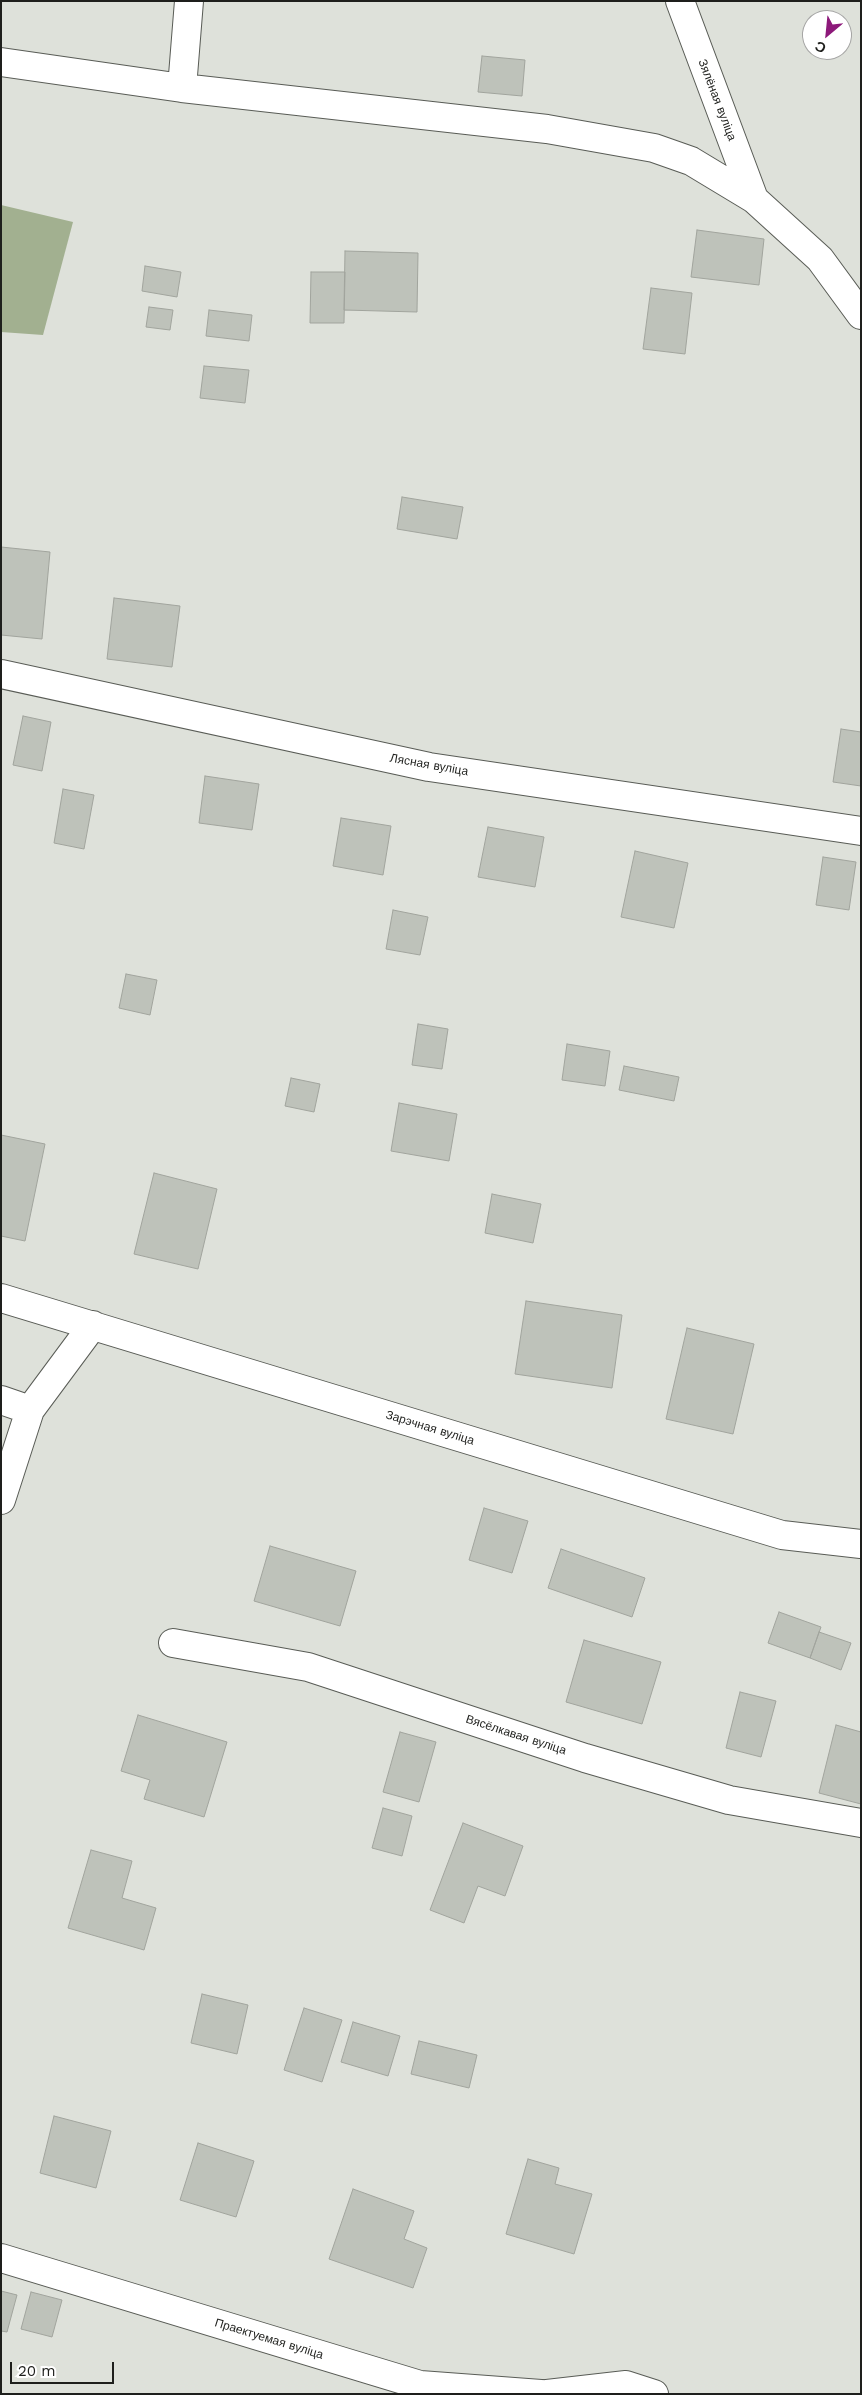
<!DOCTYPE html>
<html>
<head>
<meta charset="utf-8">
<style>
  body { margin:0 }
  #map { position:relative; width:862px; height:2395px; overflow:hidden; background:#dee1da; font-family:"Work Sans",sans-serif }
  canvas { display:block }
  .frame { position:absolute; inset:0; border:2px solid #1e1f1c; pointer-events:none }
  .north { position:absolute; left:802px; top:10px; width:50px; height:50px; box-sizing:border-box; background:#fff; border:1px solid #a5a5a4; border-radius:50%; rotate:208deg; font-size:14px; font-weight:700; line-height:20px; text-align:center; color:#1e1f1c }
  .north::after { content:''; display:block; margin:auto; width:18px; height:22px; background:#8d197a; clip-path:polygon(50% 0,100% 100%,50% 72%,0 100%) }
  .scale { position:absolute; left:10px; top:2362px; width:104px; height:22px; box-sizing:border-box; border:2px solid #1e1f1c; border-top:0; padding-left:6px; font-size:15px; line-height:18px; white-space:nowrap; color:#1e1f1c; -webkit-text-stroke:4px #fff; paint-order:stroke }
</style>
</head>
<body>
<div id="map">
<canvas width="862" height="2395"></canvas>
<div class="frame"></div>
<div class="north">С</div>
<div class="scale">20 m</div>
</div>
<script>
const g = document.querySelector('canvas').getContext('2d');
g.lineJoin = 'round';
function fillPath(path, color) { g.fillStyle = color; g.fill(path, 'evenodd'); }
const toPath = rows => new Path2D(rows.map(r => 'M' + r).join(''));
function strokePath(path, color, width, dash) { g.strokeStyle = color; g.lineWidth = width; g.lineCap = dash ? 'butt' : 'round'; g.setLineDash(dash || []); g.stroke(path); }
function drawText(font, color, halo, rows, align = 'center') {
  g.font = font + ' "Work Sans",sans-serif'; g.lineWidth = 4; g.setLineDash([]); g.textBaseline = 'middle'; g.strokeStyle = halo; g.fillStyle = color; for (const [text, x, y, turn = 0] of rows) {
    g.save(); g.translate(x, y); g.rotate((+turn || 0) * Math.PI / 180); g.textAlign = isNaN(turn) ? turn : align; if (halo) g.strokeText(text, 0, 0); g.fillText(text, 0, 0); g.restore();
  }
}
const forest = toPath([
  [1,205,73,222,43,335,1,332]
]);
const building = toPath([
  [482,56,525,60,522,96,478,92,482,56],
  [697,230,764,239,759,285,691,277,697,230],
  [345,251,418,253,417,312,344,310,345,251],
  [145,266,181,272,177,297,142,291,145,266],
  [311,272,345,272,344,323,310,323,311,272],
  [651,288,692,293,685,354,643,349,651,288],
  [149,307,173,310,170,330,146,327,149,307],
  [209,310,252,315,249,341,206,336,209,310],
  [204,366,249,370,245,403,200,398,204,366],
  [402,497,463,507,457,539,397,529,402,497],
  [1,547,50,552,42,639,1,635,1,547],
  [114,598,180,606,172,667,107,659,114,598],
  [23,716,51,722,42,771,13,765,23,716],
  [841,729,861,732,861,786,833,782,841,729],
  [205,776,259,784,252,830,199,823,205,776],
  [63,789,94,795,84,849,54,843,63,789],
  [341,818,391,826,383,875,333,866,341,818],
  [488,827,544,837,535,887,478,877,488,827],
  [635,851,688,863,674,928,621,917,635,851],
  [823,857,856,862,849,910,816,905,823,857],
  [393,910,428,917,420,955,386,949,393,910],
  [126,974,157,980,150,1015,119,1008,126,974],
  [418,1024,448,1029,442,1069,412,1065,418,1024],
  [567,1044,610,1051,605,1086,562,1080,567,1044],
  [624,1066,679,1077,674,1101,619,1090,624,1066],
  [291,1078,320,1084,314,1112,285,1106,291,1078],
  [399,1103,457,1114,449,1161,391,1151,399,1103],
  [1,1135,45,1144,25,1241,1,1236,1,1135],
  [154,1173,217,1189,198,1269,134,1254,154,1173],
  [492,1194,541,1204,533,1243,485,1233,492,1194],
  [526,1301,622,1315,612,1388,515,1374,526,1301],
  [687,1328,754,1344,733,1434,666,1419,687,1328],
  [484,1508,528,1521,512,1573,469,1560,484,1508],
  [270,1546,356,1571,340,1626,254,1601,270,1546],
  [561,1549,645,1578,632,1617,548,1588,561,1549],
  [779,1612,821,1627,810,1658,768,1643,779,1612],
  [819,1632,851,1643,841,1670,810,1658,819,1632],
  [584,1640,661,1662,642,1724,566,1702,584,1640],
  [740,1692,776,1701,761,1757,726,1748,740,1692],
  [138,1715,227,1742,204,1817,144,1799,150,1780,121,1771,138,1715],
  [836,1725,861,1732,861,1804,819,1793,836,1725],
  [400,1732,436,1742,419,1802,383,1792,400,1732],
  [383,1808,412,1816,402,1856,372,1848,383,1808],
  [463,1823,523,1846,505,1896,478,1886,464,1923,430,1910,463,1823],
  [91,1850,132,1861,122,1898,156,1908,144,1950,68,1928,91,1850],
  [202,1994,248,2005,237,2054,191,2043,202,1994],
  [304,2008,342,2020,322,2082,284,2070,304,2008],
  [353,2022,400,2036,388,2076,341,2062,353,2022],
  [419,2041,477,2055,469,2088,411,2074,419,2041],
  [54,2116,111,2131,96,2188,40,2173,54,2116],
  [198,2143,254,2161,236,2217,180,2200,198,2143],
  [528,2159,559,2168,555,2184,592,2194,574,2254,506,2234,528,2159],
  [353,2189,414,2211,404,2239,427,2248,413,2288,329,2259,353,2189],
  [1,2291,17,2295,7,2332,1,2331,1,2291],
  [31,2292,62,2300,52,2337,21,2329,31,2292]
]);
const minor = toPath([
  [680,1,754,199],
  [1,62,182,88,547,129,654,148,691,161,754,199,820,259,861,315],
  [182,88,189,1],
  [1,674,429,767,861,831],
  [1,1298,782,1535,861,1544],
  [1,1400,30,1410],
  [1,1500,30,1410,93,1325],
  [173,1643,308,1667,585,1758,729,1800,861,1823],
  [1,2258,420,2385,541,2394],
  [547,2394,626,2385,654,2394]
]);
const streetNames = [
  ["Зялёная вуліца",717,100,69],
  ["Лясная вуліца",429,765,10],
  ["Зарэчная вуліца",430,1428,17],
  ["Вясёлкавая вуліца",516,1735,18],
  ["Праектуемая вуліца",269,2339,17]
];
fillPath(forest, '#a2b090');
fillPath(building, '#bec2ba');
strokePath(building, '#a1a49d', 1);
strokePath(minor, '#595c56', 30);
strokePath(minor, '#fff', 28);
drawText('12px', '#1e1f1c', '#fff', streetNames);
</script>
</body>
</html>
